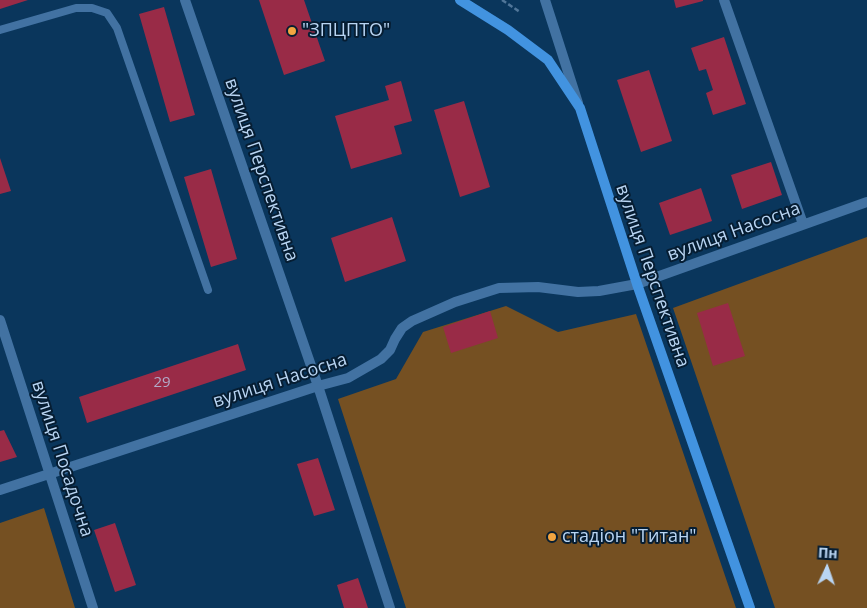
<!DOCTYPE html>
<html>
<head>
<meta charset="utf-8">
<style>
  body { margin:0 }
  #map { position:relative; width:867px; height:608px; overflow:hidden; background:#0a365c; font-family:"Open Sans",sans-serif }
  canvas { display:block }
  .north { position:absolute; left:802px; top:543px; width:50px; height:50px; -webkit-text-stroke:4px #061d32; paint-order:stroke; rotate:3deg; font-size:14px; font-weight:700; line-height:20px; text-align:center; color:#b9d5f3 }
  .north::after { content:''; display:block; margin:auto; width:18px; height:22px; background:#b9d5f3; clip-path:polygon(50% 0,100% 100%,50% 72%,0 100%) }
</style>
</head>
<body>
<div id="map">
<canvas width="867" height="608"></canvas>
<div class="north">Пн</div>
</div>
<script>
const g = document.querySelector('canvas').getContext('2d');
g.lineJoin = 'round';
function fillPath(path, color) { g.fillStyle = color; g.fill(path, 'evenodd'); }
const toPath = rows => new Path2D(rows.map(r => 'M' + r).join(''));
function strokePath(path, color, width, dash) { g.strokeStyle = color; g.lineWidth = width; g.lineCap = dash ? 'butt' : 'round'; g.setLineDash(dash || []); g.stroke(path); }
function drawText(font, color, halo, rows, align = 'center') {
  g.font = font + ' "Open Sans",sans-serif'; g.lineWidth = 4; g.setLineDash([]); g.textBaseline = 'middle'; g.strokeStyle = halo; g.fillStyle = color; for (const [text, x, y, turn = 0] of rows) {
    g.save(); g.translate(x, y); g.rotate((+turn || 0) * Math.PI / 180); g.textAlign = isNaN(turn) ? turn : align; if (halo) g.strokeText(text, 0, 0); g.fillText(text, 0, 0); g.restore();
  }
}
const green = toPath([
  [867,237,867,608,775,608,673,308],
  [506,306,558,332,636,314,736,608,406,608,338,399,396,379,423,332],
  [44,508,75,608,0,608,0,523]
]);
const building = toPath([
  [0,0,28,0,0,9],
  [259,0,304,0,325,61,284,75],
  [674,0,703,0,703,1,676,8],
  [164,7,195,115,170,122,139,14],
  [724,37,746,104,713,115,706,93,713,90,706,69,699,71,691,48],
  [649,70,672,141,641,152,617,80],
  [401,81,412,121,394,126,402,154,351,169,335,116,389,100,385,86],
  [464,101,490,187,460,197,434,110],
  [0,158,11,191,0,194],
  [771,162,782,195,742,209,731,175],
  [211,169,237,259,211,267,184,177],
  [701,188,712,221,670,235,659,203],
  [392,217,406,261,345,282,331,238],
  [728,303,745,356,713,366,697,313],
  [490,311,498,338,451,353,443,327],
  [238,344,246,370,87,423,79,397],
  [4,430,17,457,0,462,0,431],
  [318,458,335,510,314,516,297,464],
  [115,523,136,585,115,592,94,530],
  [358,578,368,608,344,608,337,585]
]);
const path = toPath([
  [502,0,520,12]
]);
const lane = toPath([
  [0,30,76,8,92,8,107,13,117,28,208,290]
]);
const street = toPath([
  [185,0,318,386,390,608],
  [545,0,578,103],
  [724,0,803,224],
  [0,320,93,608],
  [0,490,318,386,348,378,381,359,390,350,395,339,402,328,412,321,455,302,499,288,538,287,578,292,599,291,637,284,867,202]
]);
const secondary = toPath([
  [460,0,508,30,548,60,580,108,637,284,750,608]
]);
const markers = [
  [292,31,5,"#f2a541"],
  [552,537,5,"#f2a541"]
];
const numberNames = [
  ["29",162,383]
];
const poiNames = [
  ["\"ЗПЦПТО\"",302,31],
  ["стадіон \"Титан\"",562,537]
];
const streetNames = [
  ["вулиця Перспективна",261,170,71],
  ["вулиця Насосна",734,232,-20],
  ["вулиця Перспективна",652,276,71],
  ["вулиця Насосна",280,381,-18],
  ["вулиця Посадочна",62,459,72]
];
fillPath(green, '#755022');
fillPath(building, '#992b47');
strokePath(path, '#517699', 2.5, [5, 2.5]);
strokePath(lane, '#4272a2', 8);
strokePath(street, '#4272a2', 10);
strokePath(secondary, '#4293e0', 10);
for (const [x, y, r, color] of markers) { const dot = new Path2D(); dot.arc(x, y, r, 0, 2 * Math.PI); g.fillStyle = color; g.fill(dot); strokePath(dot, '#061d32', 2); }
drawText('15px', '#b1aac8', null, numberNames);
drawText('18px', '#b9d5f3', '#061d32', poiNames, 'left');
drawText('18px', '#b9d5f3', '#061d32', streetNames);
</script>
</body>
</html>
